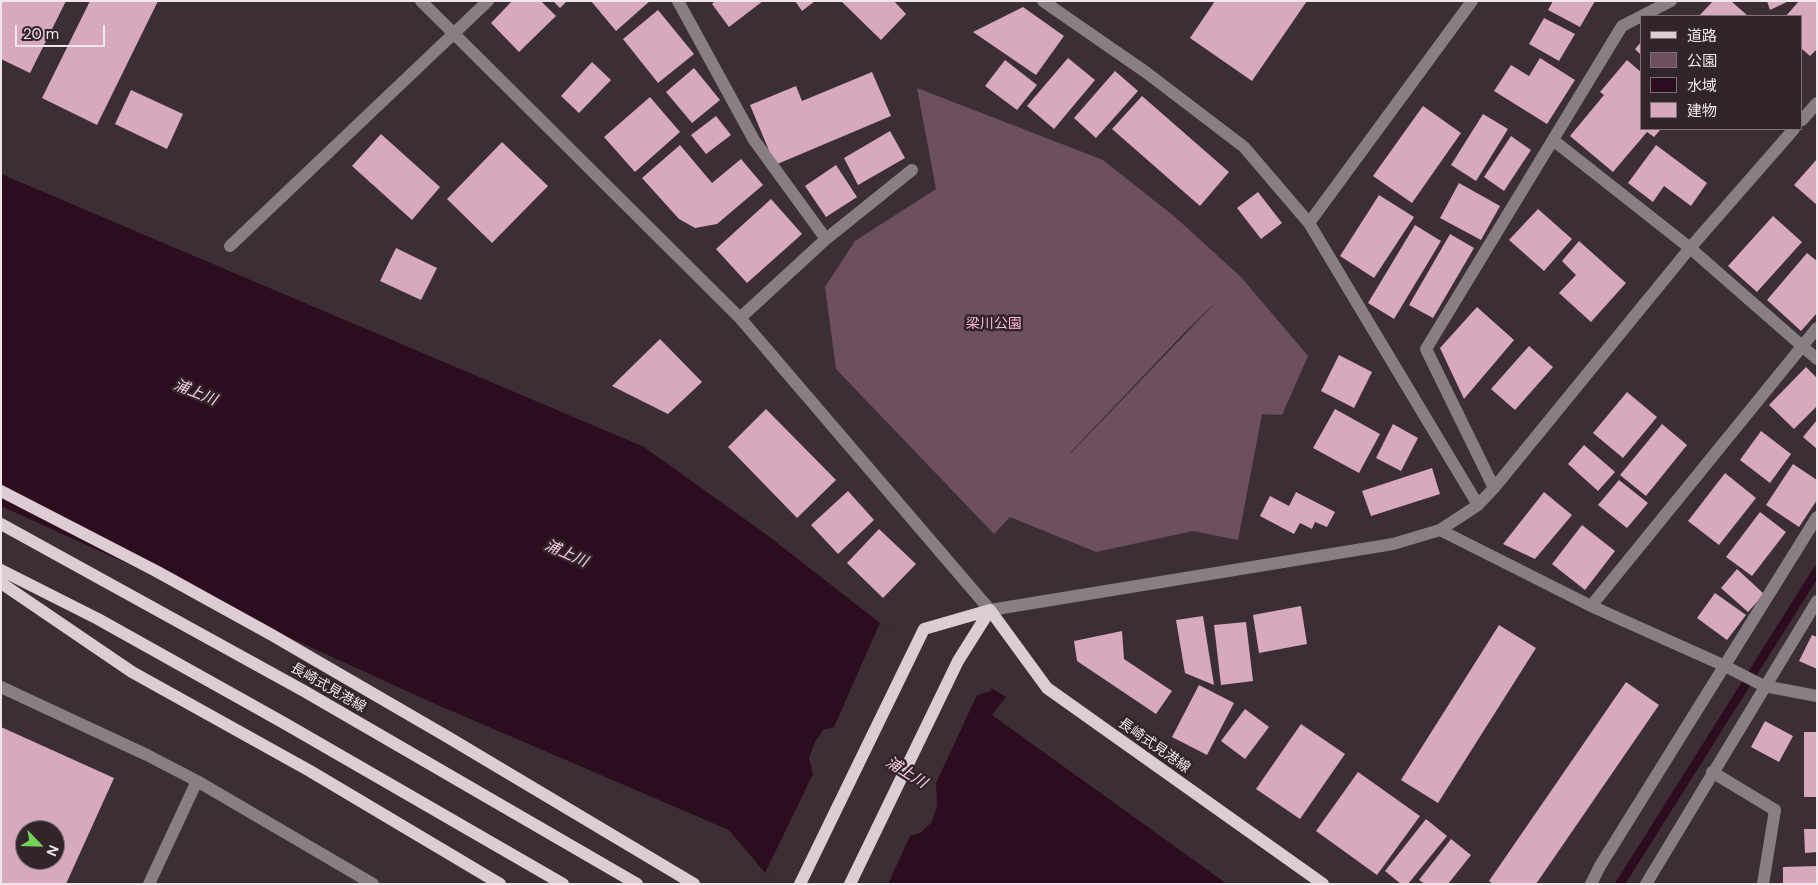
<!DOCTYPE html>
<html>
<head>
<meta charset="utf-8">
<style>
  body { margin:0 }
  #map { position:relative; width:1818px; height:885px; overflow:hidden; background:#3c2e35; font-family:"DM Sans","Noto Sans JP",sans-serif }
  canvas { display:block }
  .frame { position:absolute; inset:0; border:2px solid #f0e6ea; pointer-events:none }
  .legend { position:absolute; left:1640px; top:15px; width:162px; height:115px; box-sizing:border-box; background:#32242b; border:1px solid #7e7277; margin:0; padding:6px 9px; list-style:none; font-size:15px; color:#f0e6ea }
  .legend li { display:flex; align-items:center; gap:10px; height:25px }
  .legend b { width:25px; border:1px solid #7e7277 }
  .north { position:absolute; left:15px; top:820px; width:50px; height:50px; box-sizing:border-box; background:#32242b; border:1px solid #7e7277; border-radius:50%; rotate:114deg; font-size:14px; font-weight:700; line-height:20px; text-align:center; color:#f0e6ea }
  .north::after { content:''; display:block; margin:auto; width:18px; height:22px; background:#76d25a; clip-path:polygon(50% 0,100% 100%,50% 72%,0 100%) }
  .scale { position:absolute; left:15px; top:25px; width:90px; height:22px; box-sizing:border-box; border:2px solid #f0e6ea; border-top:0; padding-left:6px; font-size:15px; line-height:18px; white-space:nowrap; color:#f0e6ea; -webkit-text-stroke:4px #32242b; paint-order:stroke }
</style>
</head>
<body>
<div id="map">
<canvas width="1818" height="885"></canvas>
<div class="frame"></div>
<ul class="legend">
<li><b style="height:6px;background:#ddccd3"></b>道路</li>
<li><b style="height:14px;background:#6e4f5e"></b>公園</li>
<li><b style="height:14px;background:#2e0c1f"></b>水域</li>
<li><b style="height:14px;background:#d7a8be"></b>建物</li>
</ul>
<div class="north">N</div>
<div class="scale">20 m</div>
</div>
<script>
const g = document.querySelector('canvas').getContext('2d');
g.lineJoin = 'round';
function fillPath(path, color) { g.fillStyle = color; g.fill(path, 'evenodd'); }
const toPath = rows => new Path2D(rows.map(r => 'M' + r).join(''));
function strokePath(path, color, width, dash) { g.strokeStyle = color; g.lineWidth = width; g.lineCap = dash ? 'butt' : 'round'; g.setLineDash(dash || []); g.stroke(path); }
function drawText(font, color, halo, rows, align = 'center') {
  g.font = font + ' "DM Sans","Noto Sans JP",sans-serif'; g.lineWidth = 5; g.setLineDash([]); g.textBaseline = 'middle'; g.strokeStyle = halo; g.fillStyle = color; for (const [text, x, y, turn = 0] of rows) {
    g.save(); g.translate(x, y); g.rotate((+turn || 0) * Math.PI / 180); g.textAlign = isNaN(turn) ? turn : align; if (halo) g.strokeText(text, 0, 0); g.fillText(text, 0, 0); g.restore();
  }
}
const green = toPath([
  [917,88,1103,160,1175,217,1241,277,1308,356,1282,415,1262,414,1238,540,1193,531,1096,552,1010,517,994,534,836,369,825,287,855,241,936,189],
  [1221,297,1071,453,1070,453,1184,333]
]);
const water = toPath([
  [1,174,644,447,767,535,880,623,1006,697,992,715,1227,884,780,884,765,873,729,830,433,703,1,506]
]);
const pier = toPath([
  [880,623,992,687,991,691,977,695,936,783,937,806,932,822,920,833,910,836,888,884,780,884,765,873,813,774,809,758,815,742,823,730,834,727]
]);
const stream = toPath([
  [1620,884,1817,571]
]);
const building = toPath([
  [1,1,66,1,30,73,1,59],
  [90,1,158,1,97,125,42,98],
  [512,1,541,1,556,16,519,52,491,23],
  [553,1,567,1,560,8],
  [591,1,650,1,616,31],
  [715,1,763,1,729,27,712,4],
  [795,1,815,1,802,11],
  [841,1,894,1,906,14,881,40],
  [1215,1,1307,1,1252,81,1190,38],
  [1553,1,1595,1,1580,27,1548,10],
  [1713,1,1731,1,1748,16,1699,16],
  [1767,1,1789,1,1770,10],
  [1799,1,1817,1,1817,49,1810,56,1802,49,1802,16,1786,16],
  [1023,7,1064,36,1036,75,973,32],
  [658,10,694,54,658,83,623,39],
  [1544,18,1575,34,1559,61,1529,44],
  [1642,41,1642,56,1635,49],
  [1068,58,1095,80,1054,129,1027,106],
  [1540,58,1575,80,1547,124,1494,91,1511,65,1529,76],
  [1005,60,1037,85,1017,110,985,86],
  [1627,60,1642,73,1642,129,1661,129,1654,137,1647,132,1613,172,1570,136,1604,95,1600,92],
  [592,62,611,80,579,113,561,96],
  [694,68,720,100,692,123,666,92],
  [1115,71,1138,91,1096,138,1074,118],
  [872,72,891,116,775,165,750,105,796,86,802,101],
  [131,90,183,114,167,149,115,124],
  [1142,96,1229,172,1200,206,1112,129],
  [650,97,680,132,635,172,604,137],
  [1423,106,1461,133,1412,203,1373,176],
  [1483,114,1508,129,1476,181,1451,165],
  [716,116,731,135,706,154,691,135],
  [890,131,905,158,858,185,844,158],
  [381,134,440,187,412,220,352,166],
  [1511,136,1531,150,1504,191,1484,177],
  [502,142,548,186,492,243,447,199],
  [680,145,712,183,741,159,763,185,717,224,695,228,679,219,642,178],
  [1656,145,1707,183,1691,206,1664,186,1653,202,1628,183],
  [1817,159,1817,205,1794,185],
  [836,165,857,197,826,217,805,186],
  [1459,183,1500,206,1481,240,1440,218],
  [1258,192,1282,223,1261,239,1237,208],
  [1379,195,1414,217,1374,278,1340,256],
  [771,199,802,234,747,283,716,249],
  [1538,209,1572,239,1544,271,1509,240],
  [1773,216,1802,242,1757,292,1728,266],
  [1415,225,1441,241,1394,319,1368,303],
  [1450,234,1474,248,1433,318,1409,305],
  [1579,241,1626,283,1591,322,1559,293,1576,275,1562,261],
  [396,248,437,268,421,300,380,281],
  [1807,253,1817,261,1817,313,1801,331,1767,300],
  [1477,307,1514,340,1464,399,1440,348],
  [660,339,702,382,668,414,612,386],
  [1529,346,1553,367,1515,410,1491,389],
  [1339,355,1372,372,1354,408,1321,391],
  [1806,367,1817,378,1817,406,1794,429,1769,405],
  [1627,392,1657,417,1623,458,1593,433],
  [766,409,836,480,797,518,728,447],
  [1335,409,1380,434,1359,473,1313,448],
  [1817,420,1817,449,1803,437],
  [1393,424,1418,438,1401,471,1376,458],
  [1662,424,1687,445,1646,496,1620,475],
  [1761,431,1791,454,1770,483,1740,460],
  [1584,445,1615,472,1598,491,1568,464],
  [1793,464,1817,480,1817,500,1799,527,1766,505],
  [1432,468,1440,494,1371,516,1362,491],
  [1725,473,1756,498,1719,545,1688,521],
  [1619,480,1648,503,1627,528,1598,505],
  [848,491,874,520,838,554,811,525],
  [1296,492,1335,512,1327,527,1315,522,1312,529,1300,523,1294,534,1260,516,1270,496,1289,506],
  [1544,492,1572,515,1535,559,1503,544],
  [1760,512,1786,532,1752,576,1726,557],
  [1582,525,1615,551,1585,590,1552,564],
  [879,529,916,564,883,598,847,563],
  [1737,569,1764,594,1748,612,1721,588],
  [1715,593,1746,615,1727,640,1697,618],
  [1301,606,1307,644,1259,653,1253,615],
  [1203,616,1214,685,1185,673,1176,620],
  [1246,622,1253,681,1221,685,1214,625],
  [1499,625,1536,648,1438,803,1401,780],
  [1122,631,1124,659,1172,691,1156,714,1077,661,1074,641],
  [1812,635,1817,637,1817,669,1799,661],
  [1626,682,1659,705,1536,884,1493,884,1489,881],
  [1199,685,1234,703,1207,755,1172,737],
  [1245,709,1269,727,1245,759,1221,741],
  [1765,721,1793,736,1779,762,1751,747],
  [1301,724,1345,754,1300,819,1256,789],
  [1,727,114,778,66,884,1,884],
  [25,830,55,830,55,860,25,860],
  [1804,732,1817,732,1817,797,1804,797],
  [1358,772,1420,816,1377,875,1316,831],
  [1426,819,1447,836,1408,884,1401,884,1385,871],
  [1804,829,1817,829,1817,852,1805,853],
  [1451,839,1471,855,1448,884,1425,884,1419,880],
  [1817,866,1817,884,1783,884,1783,867]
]);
const minor = toPath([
  [421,1,740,318,990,610,1393,544,1440,530,1478,505,1494,488,1690,248,1794,129],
  [678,1,754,140,826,239,740,318],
  [1043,1,1147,73,1244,147,1309,223,1478,505],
  [1802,120,1817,103],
  [1553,140,1690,248,1817,359],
  [1309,223,1472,1],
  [826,239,912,170],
  [230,246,488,1],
  [1494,488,1426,349,1622,26,1671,1],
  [1440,530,1591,606,1725,666,1764,686,1817,696],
  [1591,606,1817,328],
  [1,687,147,755,197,781,373,884],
  [1712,772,1775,810,1763,884],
  [149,884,197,781],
  [1591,884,1600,866,1817,517],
  [1646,884,1817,601]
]);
const major = toPath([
  [1,491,156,571,272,635,446,736,694,884],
  [1,524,304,691,637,884],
  [1,570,98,619,284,723,563,884],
  [1,583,132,672,310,771,500,884],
  [990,610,1047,688,1323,884],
  [800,884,924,629,990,610],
  [850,884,958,661,990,610]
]);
const parkNames = [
  ["梁川公園",994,324]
];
const streetNames = [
  ["長崎式見港線",328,688,30],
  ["長崎式見港線",1154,746,35]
];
const waterNames = [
  ["浦上川",195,393,22],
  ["浦上川",566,554,24],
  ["浦上川",906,773,32]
];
fillPath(green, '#6e4f5e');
fillPath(water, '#2e0c1f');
fillPath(pier, '#3c2e35');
strokePath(stream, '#2e0c1f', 9);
fillPath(building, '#d7a8be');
strokePath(minor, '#877f83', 12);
strokePath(major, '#ddccd3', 12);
drawText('14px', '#feb7d9', '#32242b', parkNames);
drawText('14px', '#f0e6ea', '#32242b', streetNames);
drawText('italic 15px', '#fdd1e5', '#32242b', waterNames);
</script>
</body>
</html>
